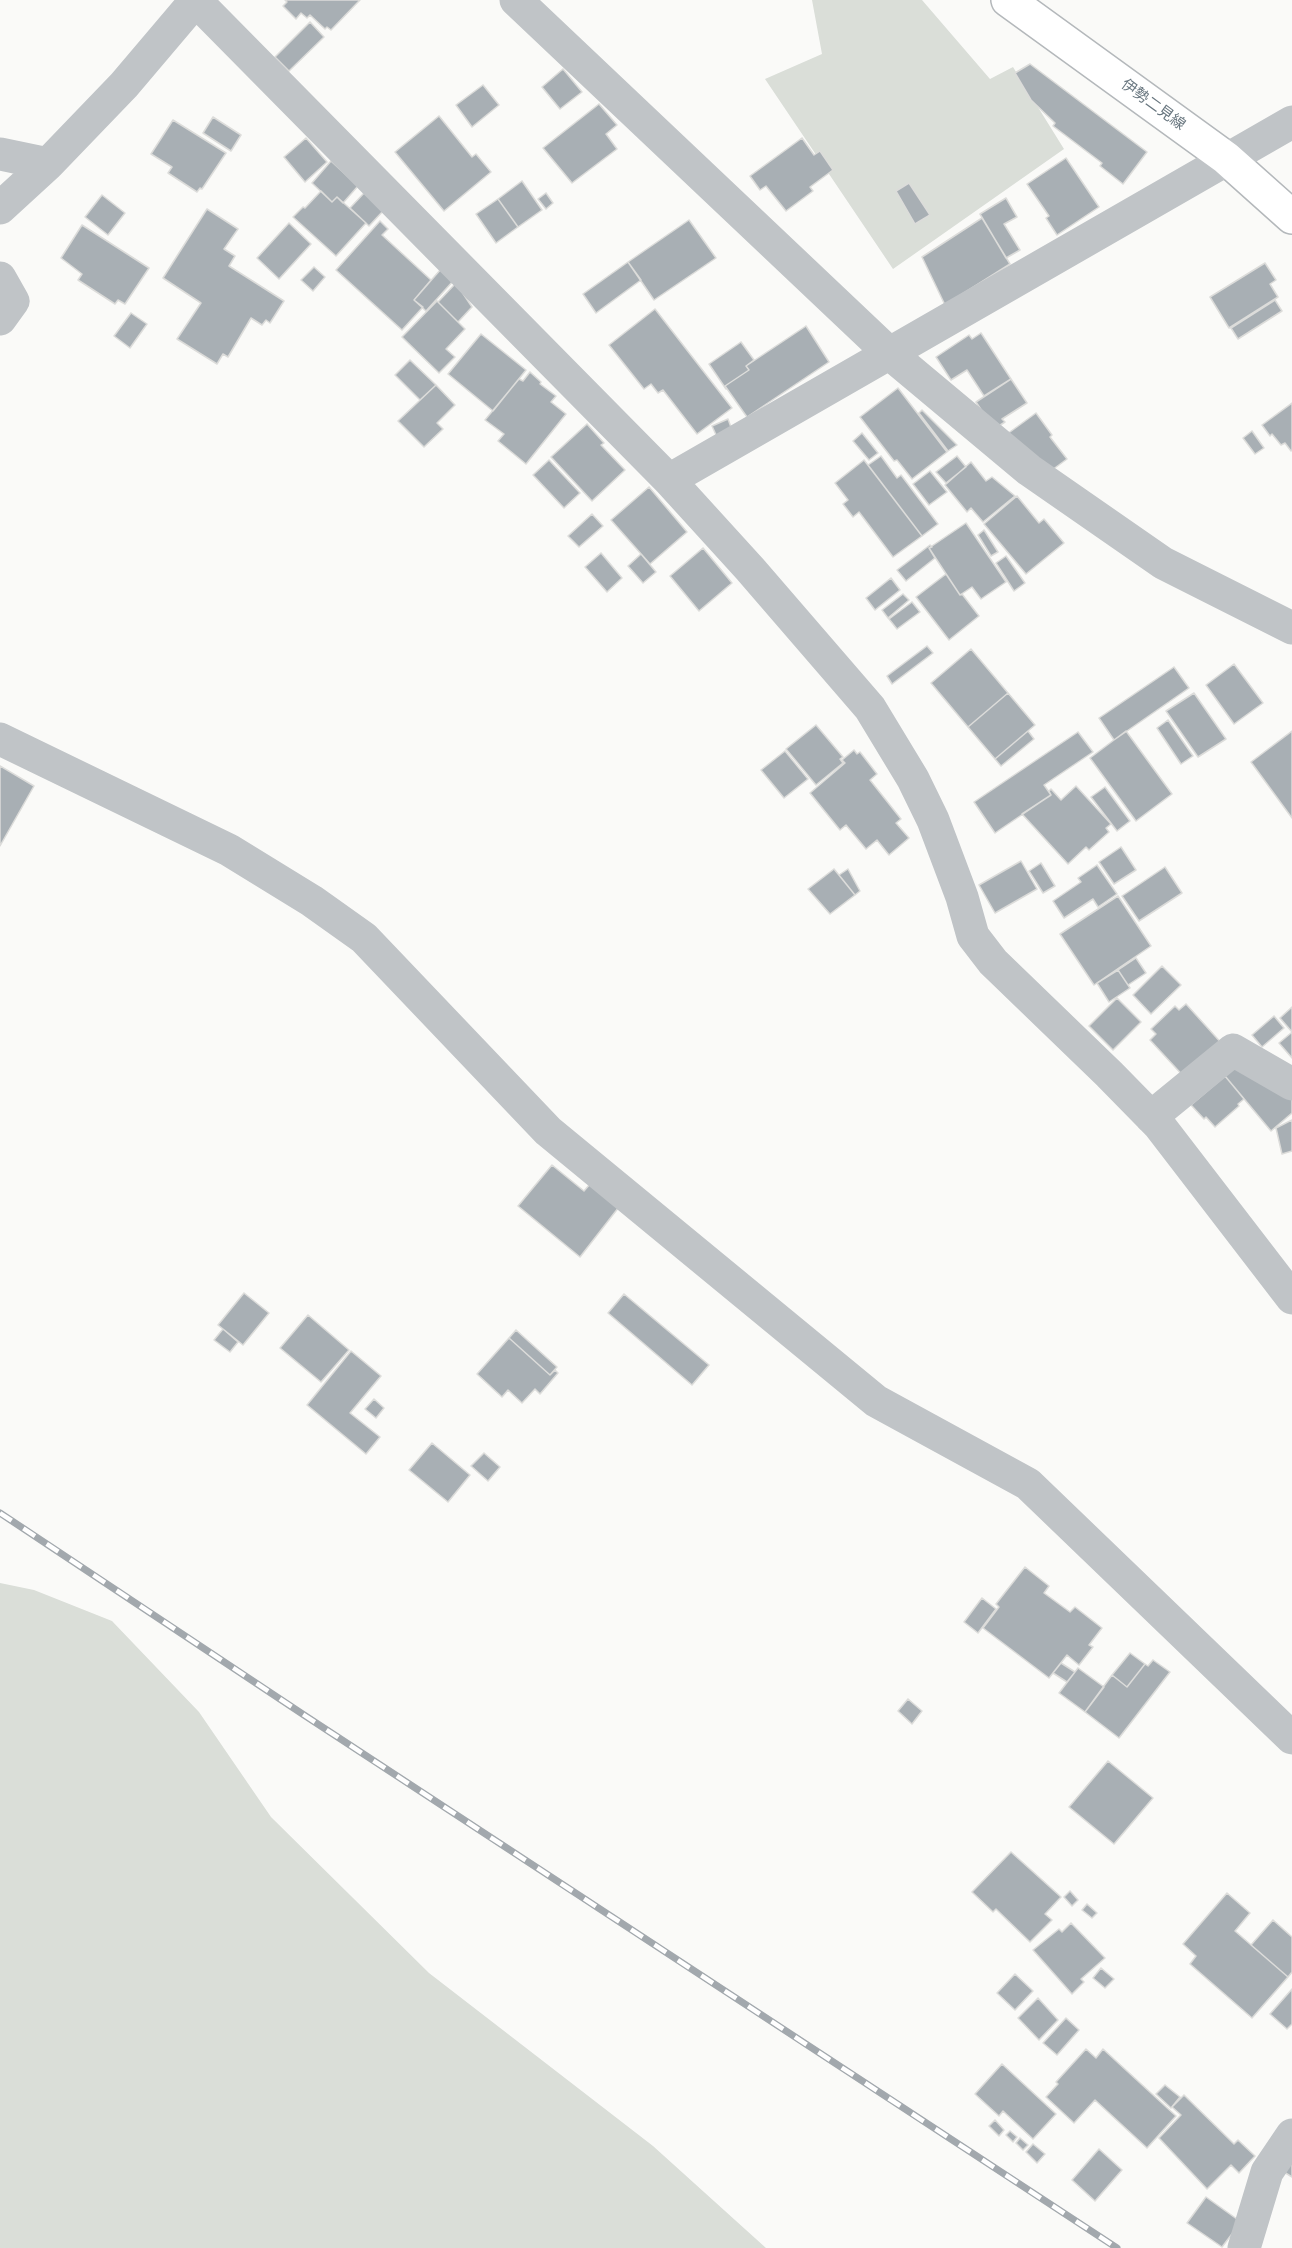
<!DOCTYPE html>
<html>
<head>
<meta charset="utf-8">
<style>
  body { margin:0 }
  canvas { display:block; background:#fafaf8 }
</style>
</head>
<body>
<canvas width="1292" height="2248"></canvas>
<script>
const g = document.querySelector('canvas').getContext('2d');
g.lineJoin = 'round';
function fillPath(path, color) { g.fillStyle = color; g.fill(path, 'evenodd'); }
const toPath = rows => new Path2D(rows.map(r => 'M' + r).join(''));
function strokePath(path, color, width, dash) { g.strokeStyle = color; g.lineWidth = width; g.lineCap = dash ? 'butt' : 'round'; g.setLineDash(dash || []); g.stroke(path); }
function drawText(font, color, halo, rows, align = 'center') {
  g.font = font + ' Helvetica,"Noto Sans JP",sans-serif'; g.lineWidth = 6; g.setLineDash([]); g.textBaseline = 'middle'; g.strokeStyle = halo; g.fillStyle = color; for (const [text, x, y, turn = 0] of rows) {
    g.save(); g.translate(x, y); g.rotate((+turn || 0) * Math.PI / 180); g.textAlign = isNaN(turn) ? turn : align; if (halo) g.strokeText(text, 0, 0); g.fillText(text, 0, 0); g.restore();
  }
}
const green = toPath([
  [812,0,922,0,990,79,1013,67,1064,149,893,269,765,79,822,54],
  [0,1583,34,1590,112,1621,199,1712,271,1817,429,1973,653,2146,766,2248,0,2248]
]);
const building = toPath([
  [285,0,360,0,331,30,327,27,325,29,310,15,307,18,301,13,296,19,283,6,287,2,285,0],
  [310,22,324,37,289,71,275,57,310,22],
  [1030,64,1147,152,1123,184,1100,166,1102,163,1053,126,1055,123,1031,100,1015,73,1030,64],
  [563,69,582,92,560,109,542,87,563,69],
  [483,85,499,105,472,127,456,105,483,85],
  [599,104,617,125,606,134,617,149,572,183,543,148,599,104],
  [439,116,472,157,476,154,491,172,444,211,395,152,439,116],
  [213,117,241,135,231,151,203,133,213,117],
  [173,120,226,153,202,189,200,188,197,192,168,173,172,167,151,154,173,120],
  [306,138,327,162,305,182,284,157,306,138],
  [802,138,814,155,820,151,833,170,810,187,813,191,786,211,766,186,760,190,750,176,802,138],
  [1066,158,1099,207,1057,235,1046,218,1049,216,1027,184,1066,158],
  [331,161,358,186,343,203,337,197,332,202,312,183,331,161],
  [522,181,542,210,518,227,498,199,522,181],
  [909,183,930,215,915,224,896,191,909,183],
  [321,191,332,202,337,197,366,223,336,256,293,217,303,207,305,208,321,191],
  [365,192,384,210,369,226,350,208,365,192],
  [546,193,553,203,546,209,538,199,546,193],
  [102,195,125,213,108,235,85,217,102,195],
  [1006,198,1017,217,1004,224,1020,250,1006,258,980,214,1006,198],
  [498,199,518,227,496,243,476,214,498,199],
  [207,209,238,229,224,249,235,256,229,266,284,301,270,323,266,320,262,325,251,318,228,357,223,354,217,364,177,339,201,303,163,278,207,209],
  [982,218,1010,264,945,305,922,257,982,218],
  [689,220,716,258,654,300,628,262,689,220],
  [380,221,388,229,382,235,431,280,414,300,423,307,402,330,336,270,380,221],
  [289,223,311,244,279,279,257,258,289,223],
  [82,225,149,268,125,304,118,300,115,304,78,280,82,274,61,258,82,225],
  [628,262,641,280,596,313,583,294,628,262],
  [1265,263,1276,280,1270,284,1278,297,1229,328,1210,297,1265,263],
  [314,267,325,277,313,291,301,280,314,267],
  [441,269,454,280,426,311,414,300,441,269],
  [456,283,472,307,458,322,438,302,456,283],
  [1275,300,1282,311,1238,339,1231,328,1275,300],
  [437,301,465,329,446,349,455,357,439,373,402,337,437,301],
  [655,309,732,408,697,434,663,390,658,393,651,384,644,389,609,345,655,309],
  [131,313,147,324,130,348,114,336,131,313],
  [806,326,829,362,747,417,725,386,749,370,746,366,806,326],
  [981,333,1011,379,984,396,967,370,951,380,936,357,969,335,972,339,981,333],
  [481,334,526,370,493,411,448,374,481,334],
  [741,342,754,360,746,366,749,370,725,386,726,389,709,364,741,342],
  [410,360,436,385,420,400,395,375,410,360],
  [530,372,541,382,540,384,556,396,551,402,566,414,526,464,498,441,504,434,485,420,519,379,523,381,530,372],
  [1011,379,1027,403,1002,419,1005,422,994,429,976,402,1011,379],
  [436,385,455,405,437,423,443,429,424,447,398,421,436,385],
  [898,388,947,452,912,479,897,460,894,461,860,417,898,388],
  [1292,403,1292,450,1291,451,1285,443,1281,445,1272,434,1270,436,1262,425,1292,403],
  [922,410,957,445,948,451,919,413,922,410],
  [1036,413,1052,435,1050,437,1067,459,1048,473,1003,437,1036,413],
  [728,419,732,430,717,437,712,426,728,419],
  [587,424,604,443,601,445,625,470,592,501,551,457,587,424],
  [1252,431,1264,448,1255,454,1243,438,1252,431],
  [862,433,878,453,869,460,853,441,862,433],
  [881,456,897,478,901,475,938,524,922,536,868,465,881,456],
  [957,456,966,467,946,483,936,472,957,456],
  [549,460,580,493,564,508,533,475,549,460],
  [864,460,922,536,893,557,859,512,853,517,843,504,848,500,835,483,864,460],
  [971,462,986,481,992,477,1015,496,983,522,971,508,967,512,945,485,971,462],
  [930,471,947,492,929,505,913,484,930,471],
  [649,487,687,532,650,564,611,520,649,487],
  [1017,496,1039,523,1044,519,1064,543,1026,574,984,524,1017,496],
  [592,514,603,526,579,547,568,536,592,514],
  [966,523,1006,582,981,599,972,587,960,595,929,548,966,523],
  [984,530,998,552,991,556,978,535,984,530],
  [930,545,932,547,929,548,935,558,906,581,897,570,930,545],
  [703,548,732,583,699,611,670,576,703,548],
  [601,553,622,578,607,592,585,567,601,553],
  [641,554,656,572,643,583,628,566,641,554],
  [1006,556,1025,583,1014,591,996,563,1006,556],
  [946,574,960,595,962,594,979,616,949,640,916,597,946,574],
  [891,578,900,590,875,610,866,598,891,578],
  [903,594,909,600,888,618,882,610,903,594],
  [912,602,920,612,897,629,889,619,912,602],
  [927,646,933,653,892,684,887,676,927,646],
  [971,649,1008,693,968,727,931,683,971,649],
  [1234,664,1263,703,1234,724,1206,685,1234,664],
  [1174,667,1189,688,1114,740,1099,718,1174,667],
  [1008,693,1035,725,995,759,968,727,1008,693],
  [1194,693,1226,739,1198,757,1166,711,1194,693],
  [1168,720,1193,756,1181,764,1157,728,1168,720],
  [816,725,843,757,840,759,843,763,816,785,786,749,816,725],
  [1028,731,1034,739,1001,766,995,759,1028,731],
  [1126,731,1172,794,1136,821,1090,758,1126,731],
  [1292,731,1292,818,1251,762,1292,731],
  [1078,732,1093,752,1044,785,1051,795,995,833,974,802,1078,732],
  [854,750,857,754,860,752,877,774,870,780,901,819,896,823,909,838,889,855,877,840,866,849,846,825,840,830,810,793,845,763,842,760,854,750],
  [785,751,808,779,784,798,761,770,785,751],
  [0,766,34,786,0,846,0,766],
  [1076,786,1111,824,1106,828,1109,832,1089,850,1086,847,1068,864,1022,814,1051,795,1049,791,1051,789,1061,800,1076,786],
  [1105,787,1130,821,1117,831,1091,797,1105,787],
  [1121,847,1136,870,1114,884,1099,862,1121,847],
  [1021,861,1037,889,995,913,979,885,1021,861],
  [1041,863,1055,886,1043,893,1029,871,1041,863],
  [1097,865,1117,894,1098,907,1093,899,1064,918,1053,901,1081,882,1078,878,1097,865],
  [1165,867,1182,893,1139,921,1122,896,1165,867],
  [834,869,855,895,830,914,808,889,834,869],
  [848,869,860,891,855,895,839,875,848,869],
  [1118,896,1151,946,1094,985,1060,934,1118,896],
  [1136,958,1146,973,1128,985,1118,970,1136,958],
  [1162,966,1181,985,1151,1014,1133,995,1162,966],
  [1118,970,1130,988,1109,1002,1097,983,1118,970],
  [1117,998,1141,1022,1113,1050,1089,1026,1117,998],
  [1186,1004,1224,1046,1187,1080,1150,1040,1156,1034,1151,1029,1175,1006,1179,1010,1186,1004],
  [1292,1007,1292,1032,1280,1018,1292,1007],
  [1274,1016,1284,1028,1262,1047,1252,1035,1274,1016],
  [1291,1033,1292,1034,1292,1058,1279,1043,1291,1033],
  [1247,1057,1292,1097,1292,1113,1271,1131,1225,1076,1247,1057],
  [1225,1076,1244,1099,1238,1104,1239,1106,1215,1127,1206,1117,1204,1119,1191,1105,1225,1076],
  [1292,1120,1292,1151,1282,1154,1276,1128,1292,1120],
  [552,1165,584,1191,590,1184,619,1207,580,1257,518,1206,552,1165],
  [244,1293,269,1313,243,1345,218,1325,244,1293],
  [624,1294,709,1365,692,1385,608,1313,624,1294],
  [308,1315,349,1350,321,1382,280,1348,308,1315],
  [223,1329,238,1342,230,1352,214,1340,223,1329],
  [516,1330,557,1367,550,1375,509,1338,516,1330],
  [509,1338,550,1375,555,1370,558,1373,540,1394,535,1389,522,1403,508,1390,502,1397,477,1374,509,1338],
  [351,1351,381,1376,350,1413,380,1437,366,1454,307,1405,351,1351],
  [374,1399,384,1408,376,1418,365,1409,374,1399],
  [432,1443,470,1475,448,1502,409,1470,432,1443],
  [484,1453,500,1467,488,1481,471,1466,484,1453],
  [1025,1567,1049,1586,1044,1593,1070,1612,1075,1607,1102,1628,1089,1645,1093,1647,1079,1665,1067,1655,1049,1678,983,1628,999,1607,996,1604,1025,1567],
  [982,1598,996,1609,978,1633,964,1622,982,1598],
  [1130,1653,1145,1664,1127,1687,1112,1675,1130,1653],
  [1153,1660,1170,1672,1119,1738,1085,1712,1112,1675,1127,1687,1145,1664,1148,1666,1153,1660],
  [1061,1663,1075,1672,1067,1682,1053,1673,1061,1663],
  [1078,1668,1104,1687,1085,1712,1059,1693,1078,1668],
  [908,1699,922,1711,912,1724,898,1711,908,1699],
  [1108,1761,1153,1798,1114,1844,1069,1807,1108,1761],
  [1011,1852,1061,1897,1045,1914,1052,1920,1030,1942,996,1909,993,1912,972,1892,1011,1852],
  [1070,1891,1078,1900,1072,1906,1064,1897,1070,1891],
  [1227,1893,1250,1913,1235,1931,1288,1977,1252,2018,1190,1964,1196,1956,1183,1944,1227,1893],
  [1087,1904,1097,1913,1092,1918,1082,1910,1087,1904],
  [1273,1920,1292,1937,1292,1972,1288,1977,1251,1945,1273,1920],
  [1071,1923,1105,1958,1081,1979,1084,1982,1072,1994,1033,1950,1059,1929,1062,1932,1071,1923],
  [1101,1968,1114,1979,1105,1988,1093,1978,1101,1968],
  [1015,1974,1033,1991,1015,2010,997,1993,1015,1974],
  [1292,1989,1292,2024,1287,2029,1270,2014,1292,1989],
  [1038,1998,1058,2020,1039,2040,1018,2018,1038,1998],
  [1066,2018,1079,2030,1057,2055,1043,2043,1066,2018],
  [1086,2049,1096,2058,1103,2049,1176,2116,1147,2148,1095,2100,1074,2123,1046,2097,1058,2084,1056,2082,1086,2049],
  [1002,2064,1056,2114,1033,2139,1003,2111,999,2116,975,2094,1002,2064],
  [1165,2085,1180,2097,1171,2108,1156,2094,1165,2085],
  [1184,2095,1234,2144,1238,2140,1255,2156,1239,2173,1231,2165,1207,2189,1159,2138,1181,2115,1172,2107,1184,2095],
  [995,2120,1004,2130,999,2136,989,2126,995,2120],
  [1010,2131,1017,2137,1013,2142,1006,2135,1010,2131],
  [1020,2138,1028,2145,1023,2150,1016,2143,1020,2138],
  [1033,2144,1045,2154,1037,2163,1026,2152,1033,2144],
  [1099,2149,1122,2170,1095,2201,1072,2180,1099,2149],
  [1292,2161,1292,2177,1284,2172,1292,2161],
  [1206,2197,1241,2222,1222,2247,1187,2223,1206,2197]
]);
const minor = toPath([
  [195,0,669,480,750,569,870,708,913,779,933,820,962,897,973,936,993,962,1109,1074,1159,1125,1292,1298],
  [516,0,889,353,1029,470,1163,563,1292,628],
  [0,154,48,164],
  [0,208,48,164,124,85,196,0],
  [0,278,13,301,0,319],
  [669,480,1292,122],
  [0,739,229,850,312,901,364,938,548,1131,876,1401,1028,1484,1292,1738],
  [1151,1117,1233,1050,1292,1084],
  [1244,2248,1267,2172,1292,2135]
]);
const major = toPath([
  [1008,0,1226,158,1292,217]
]);
const rail = toPath([
  [0,1513,304,1715,1117,2248]
]);
const streetNames = [
  ["伊勢二見線",1153,105,36]
];
fillPath(green, '#daded8');
fillPath(building, '#a8afb4');
strokePath(building, '#dcdcda', 1.5);
strokePath(major, '#b4b8bb', 36);
strokePath(minor, '#c0c4c7', 33);
strokePath(major, '#fff', 33);
strokePath(rail, '#a2a8ad', 7);
strokePath(rail, '#fff', 4.5, [14]);
drawText('15px', '#68767f', '#fff', streetNames);
</script>
</body>
</html>
